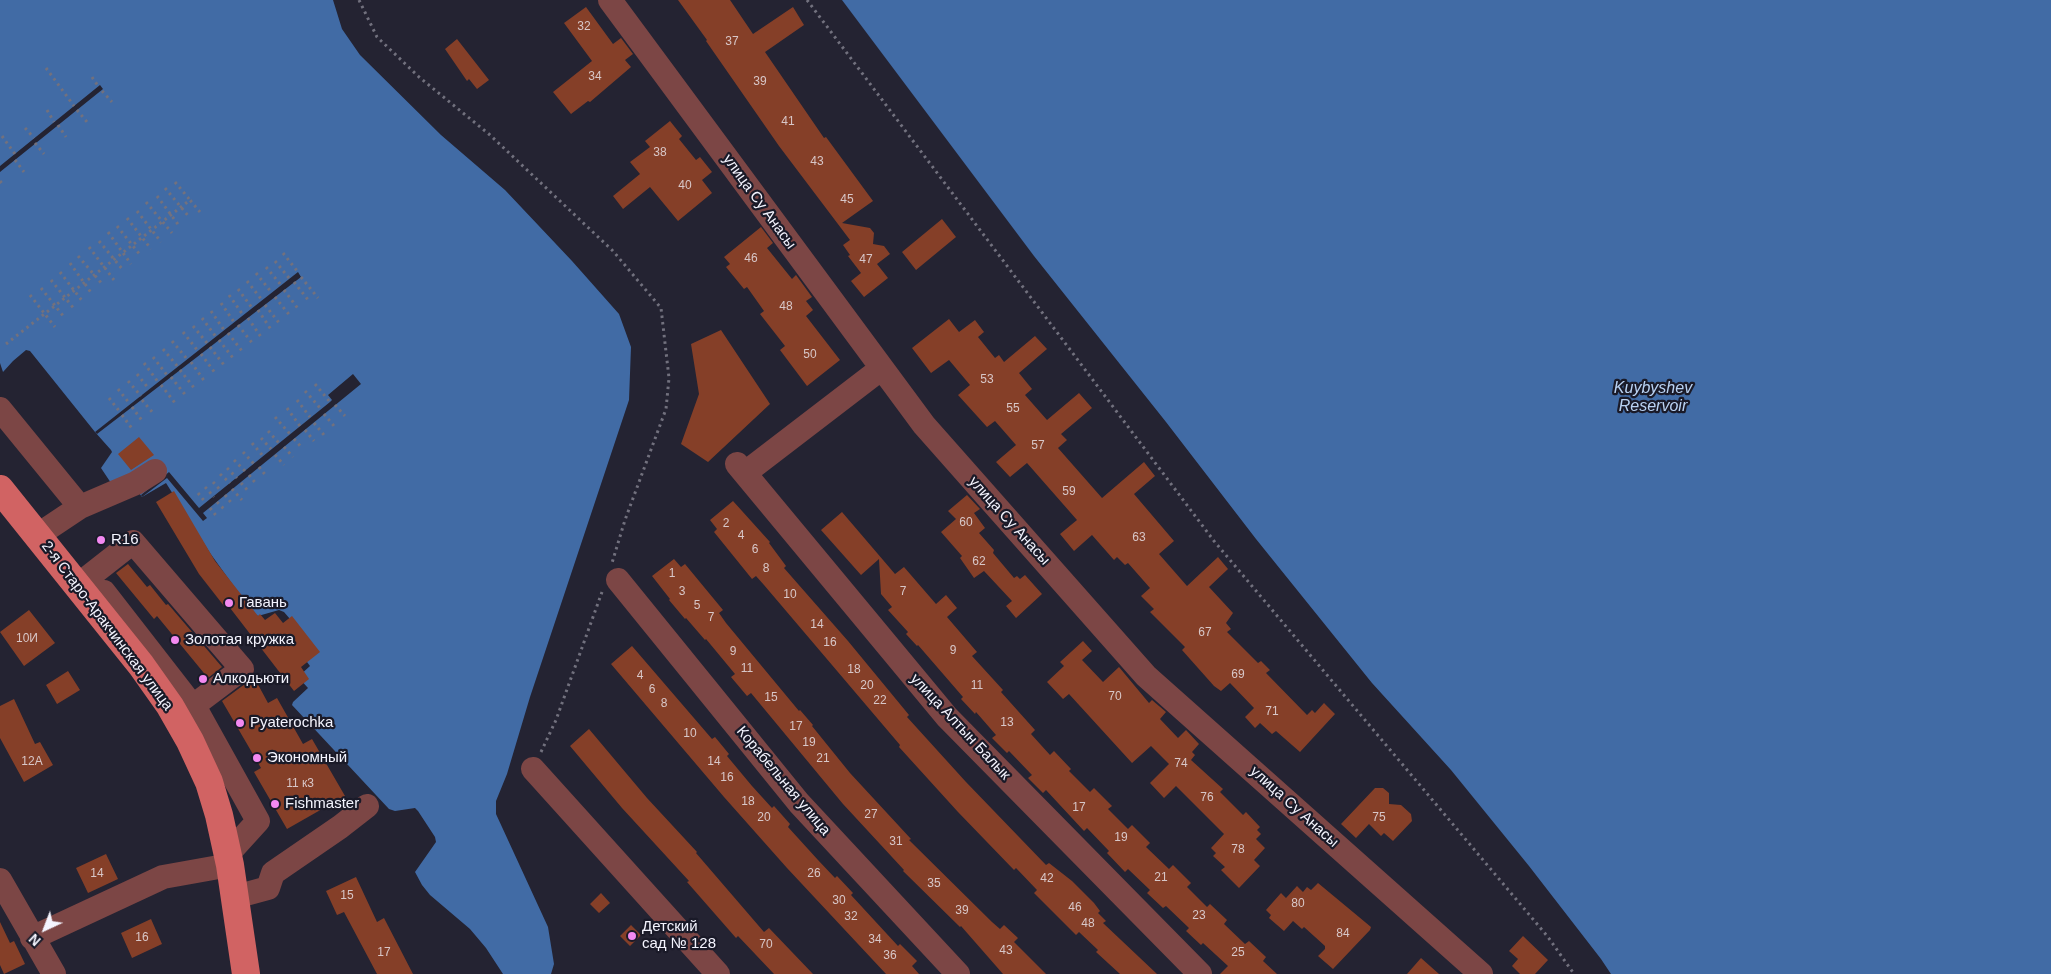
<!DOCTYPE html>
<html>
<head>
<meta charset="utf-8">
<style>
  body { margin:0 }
  #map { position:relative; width:2051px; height:974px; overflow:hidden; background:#242332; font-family:Helvetica,sans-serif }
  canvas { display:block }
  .north { position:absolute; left:20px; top:904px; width:50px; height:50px; -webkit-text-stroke:4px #1a1a28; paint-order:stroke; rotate:223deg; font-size:14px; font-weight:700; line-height:20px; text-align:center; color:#f4f4fe }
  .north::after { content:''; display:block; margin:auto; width:18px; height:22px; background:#f4f4fe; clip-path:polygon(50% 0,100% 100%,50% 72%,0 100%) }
</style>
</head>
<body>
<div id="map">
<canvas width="2051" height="974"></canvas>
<div class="north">N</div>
</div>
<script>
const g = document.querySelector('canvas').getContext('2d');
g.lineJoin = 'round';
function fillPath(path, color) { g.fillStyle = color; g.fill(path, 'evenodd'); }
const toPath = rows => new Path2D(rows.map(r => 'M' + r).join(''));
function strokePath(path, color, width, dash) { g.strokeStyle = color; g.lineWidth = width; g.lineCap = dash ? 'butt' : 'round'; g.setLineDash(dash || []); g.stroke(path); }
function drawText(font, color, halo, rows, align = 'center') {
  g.font = font + ' Helvetica,sans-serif'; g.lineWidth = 4.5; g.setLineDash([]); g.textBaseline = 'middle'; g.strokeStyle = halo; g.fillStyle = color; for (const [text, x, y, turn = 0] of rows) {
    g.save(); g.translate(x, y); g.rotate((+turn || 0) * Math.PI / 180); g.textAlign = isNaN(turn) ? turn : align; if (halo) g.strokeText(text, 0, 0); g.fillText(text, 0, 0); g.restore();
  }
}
const water = toPath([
  [0,0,333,0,342,29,360,55,441,135,505,190,572,261,619,314,631,347,629,400,530,697,507,774,496,801,496,814,548,927,554,964,551,974,503,974,486,948,470,929,430,895,422,885,415,872,436,842,435,837,418,811,415,808,395,811,389,809,292,705,293,702,308,688,298,677,310,666,307,662,302,633,284,612,279,610,258,616,253,613,210,553,166,483,142,497,137,490,113,486,101,468,112,452,111,450,95,432,30,351,26,350,13,361,3,372,0,363],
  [842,0,2051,0,2051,974,1611,974,1601,959,1529,866,1451,770,1372,683,1256,539,1166,422,1034,256]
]);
const pier = toPath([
  [100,85,103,89,0,172,0,166],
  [298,272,301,277,97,434,95,432],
  [353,374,361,384,203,513,207,518,203,521,167,478,142,497,141,495,169,472,199,508,330,402,332,400,328,395]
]);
const building = toPath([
  [678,0,730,0,753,34,793,7,804,25,765,52,824,138,826,137,873,201,842,223,870,228,874,233,873,244,884,246,890,254,877,264,888,278,864,297,851,281,861,273,848,256,850,255,843,245,850,240,779,146,706,41,707,40],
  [586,7,613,44,621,38,633,54,625,60,631,67,590,102,588,101,571,114,553,92,592,61,564,23],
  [457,39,489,80,477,89,469,79,467,81,445,49],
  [670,121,682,136,679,139,696,160,700,157,712,172,702,180,712,193,678,221,650,187,623,209,613,196,640,174,630,162,650,147,645,141],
  [942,219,956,237,916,270,902,252],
  [761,227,773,243,767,248,792,279,796,275,812,297,806,301,813,310,806,316,840,360,807,386,780,350,785,346,760,314,764,311,747,287,744,289,726,267,730,264,724,257],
  [949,319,959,332,975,320,984,332,978,337,995,358,999,355,1004,362,1035,336,1047,349,1019,373,1032,389,1025,395,1047,420,1079,393,1092,408,1061,434,1067,440,1058,448,1102,498,1144,462,1155,476,1134,494,1174,541,1159,554,1187,586,1218,557,1228,569,1209,587,1233,613,1226,623,1231,629,1227,632,1258,663,1261,661,1270,670,1266,673,1307,715,1312,710,1315,713,1324,703,1335,714,1300,752,1276,731,1272,734,1260,723,1255,728,1245,717,1254,708,1230,683,1221,691,1214,686,1182,650,1185,647,1150,612,1154,609,1141,596,1150,588,1128,563,1125,565,1117,557,1114,560,1092,535,1074,551,1060,534,1077,520,1027,463,1010,477,996,462,1016,445,995,421,987,427,958,395,970,385,949,360,931,373,912,348],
  [721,330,770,404,708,462,681,444,699,394,691,344],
  [139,437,154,455,131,470,118,454],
  [174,491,215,561,258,616,260,614,265,620,275,613,283,623,292,616,320,652,301,667,309,679,294,691,227,604,224,606,199,574,156,502],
  [967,495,980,509,974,513,985,528,979,533,994,550,993,553,1014,578,1017,576,1020,579,1025,575,1042,594,1016,618,1006,606,1012,601,984,571,974,578,960,558,962,556,941,532,956,519,948,511],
  [733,501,770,542,769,543,786,566,784,568,848,641,909,715,907,717,966,782,1046,865,1049,863,1072,881,1094,903,1100,911,1098,913,1106,921,1103,923,1157,974,1120,974,1096,952,1098,950,1079,932,1076,935,1034,893,1037,890,1016,868,1014,870,958,812,899,747,900,745,764,585,756,576,752,579,714,532,717,529,710,520],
  [842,512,895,574,904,567,936,604,946,595,957,608,947,617,977,652,972,656,1003,690,1001,692,1035,730,1031,734,1050,755,1054,751,1071,769,1069,771,1090,792,1094,788,1112,806,1108,809,1128,829,1132,825,1150,843,1146,847,1169,869,1173,865,1191,883,1187,887,1207,907,1210,904,1227,920,1224,924,1245,944,1249,941,1266,957,1263,961,1277,974,1220,974,1228,966,1203,943,1201,945,1186,931,1189,928,1166,906,1163,908,1147,893,1150,890,1128,869,1125,872,1107,853,1109,851,1087,828,1084,831,1046,790,1043,793,1028,778,1032,775,1009,751,1007,753,992,738,996,735,976,712,975,714,961,699,963,697,918,645,917,646,906,634,908,632,888,610,892,607,881,594,879,559,861,575,821,530],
  [674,559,681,567,685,564,723,610,719,613,726,623,799,711,800,710,813,725,812,726,850,773,911,839,909,840,992,922,1000,929,1004,925,1018,938,1014,942,1046,974,1003,974,961,926,960,927,903,871,904,870,843,804,751,693,747,696,731,677,735,674,706,639,705,640,686,618,685,619,669,600,670,599,652,576],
  [128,564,147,587,150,585,166,605,168,604,222,667,208,678,157,616,154,619,116,573],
  [29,610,55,643,24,666,0,632],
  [1083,641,1092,651,1082,660,1103,682,1119,667,1149,703,1152,700,1166,712,1160,719,1178,738,1186,730,1199,744,1192,752,1195,755,1191,760,1223,789,1220,792,1243,815,1246,812,1260,827,1257,830,1261,834,1256,839,1265,848,1254,860,1260,866,1239,888,1221,870,1225,867,1213,856,1216,853,1211,848,1224,834,1176,786,1164,798,1150,783,1169,764,1151,746,1132,763,1069,694,1063,699,1047,682,1064,666,1060,662],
  [632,646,712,739,715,737,729,754,727,756,752,786,772,808,774,806,790,824,788,827,818,860,835,878,837,876,853,893,851,895,898,946,900,944,917,961,912,966,919,974,886,974,787,868,724,797,611,664],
  [68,671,80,690,57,704,46,685],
  [255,679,268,703,277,698,303,744,312,739,345,796,287,829,254,772,261,768,222,701,245,684],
  [14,699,35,744,40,742,53,765,24,782,0,738,0,706],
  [589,729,647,798,697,852,696,853,764,932,769,928,813,974,774,974,738,936,736,938,687,882,689,881,622,808,570,746],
  [1375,788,1383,788,1389,793,1389,804,1401,805,1411,814,1412,821,1393,841,1384,833,1381,836,1369,824,1356,838,1341,824],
  [106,854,118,879,88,893,76,868],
  [356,877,377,922,384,918,413,974,377,974,344,912,337,915,326,891],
  [1318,883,1371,927,1370,930,1333,969,1318,956,1325,949,1325,946,1304,927,1302,929,1293,921,1284,931,1269,918,1271,915,1266,910,1281,893,1286,898,1297,886,1303,892,1307,887,1311,890],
  [601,893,610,903,599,913,590,904],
  [151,919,162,944,132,958,121,933],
  [0,922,10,943,14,941,25,964,4,974,0,965],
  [631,925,641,935,630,946,620,936],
  [1523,936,1548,960,1535,974,1520,974,1512,966,1518,959,1509,951],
  [1421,958,1439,974,1407,974]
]);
const path = toPath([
  [359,0,377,37,419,77,490,135,613,251,661,308,669,378,666,409,625,520,612,563],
  [807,0,1214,541,1548,937,1574,974],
  [46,68,74,106],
  [92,77,98,86],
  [102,91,112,102],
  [47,110,54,122],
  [77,110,87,122],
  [58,125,66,137],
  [25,128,34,138],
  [2,136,15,154],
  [35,143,44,154],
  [15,160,24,172],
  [0,181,4,186],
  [175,182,190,200],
  [165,188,190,218],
  [157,196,180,227],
  [146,202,172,233],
  [137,211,161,242],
  [127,218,151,249],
  [117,226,141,256],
  [108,232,131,264],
  [99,241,123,270],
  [89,247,114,280],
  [283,253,298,272],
  [78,256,103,285],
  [275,261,289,278],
  [70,263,92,294],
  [266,267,281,285],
  [60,272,83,302],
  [256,273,272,293],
  [301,277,318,298],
  [51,280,75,310],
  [247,281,262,300],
  [294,282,309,301],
  [41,288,64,317],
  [238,289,252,308],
  [284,290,299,310],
  [30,295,55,327],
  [229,295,243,315],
  [275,297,291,317],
  [221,303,234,322],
  [265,305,280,324],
  [258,310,272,331],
  [211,311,224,330],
  [202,318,216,337],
  [248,318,261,337],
  [238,325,253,344],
  [193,326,207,343],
  [183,332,198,351],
  [228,333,242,351],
  [219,340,233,358],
  [172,341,187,359],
  [6,344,190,200,200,212],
  [210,347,224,365],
  [163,349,178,367],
  [201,354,215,373],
  [153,357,167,375],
  [191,362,205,382],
  [144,363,158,382],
  [180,370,195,389],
  [137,374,149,389],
  [171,377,187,397],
  [128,381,141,396],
  [315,384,330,402],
  [161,385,175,403],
  [118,389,130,404],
  [305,391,321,409],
  [109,398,120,412],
  [142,400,153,413],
  [297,400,310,417],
  [335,405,345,416],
  [132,407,143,422],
  [287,408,300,426],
  [324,414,334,426],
  [122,415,133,430],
  [275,417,290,434],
  [314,423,324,435],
  [305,430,314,441],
  [268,431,279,443],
  [261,438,271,449],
  [294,439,302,448],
  [252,443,263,456],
  [284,447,293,457],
  [243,452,254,464],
  [275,455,284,465],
  [234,460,245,471],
  [259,467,267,477],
  [227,468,237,478],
  [220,474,230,483],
  [249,475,257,485],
  [213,482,221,491],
  [241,483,249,492],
  [205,487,214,497],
  [232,489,242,500],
  [198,493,206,503],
  [225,495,233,505],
  [217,502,226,511],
  [210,508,218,518],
  [541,752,556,720,602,592]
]);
const minor = toPath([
  [610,0,924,425,1146,676,1481,974],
  [0,409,80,507],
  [737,464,947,717,1200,974],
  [745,473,882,368],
  [38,535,80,507,136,483,155,471],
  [618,580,799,803,958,974],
  [77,586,133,542,242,669,193,706],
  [84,594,104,592,198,713,258,821,228,854],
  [533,769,718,974],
  [0,880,54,974],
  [235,897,268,888,273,873,340,827,367,806],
  [32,938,163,877,230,865]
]);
const major = toPath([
  [0,489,141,665,170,706,190,741,209,782,219,815,230,865,246,974]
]);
const markers = [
  [101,540,5,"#f389f1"],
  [229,603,5,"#f389f1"],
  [175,640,5,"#f389f1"],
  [203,679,5,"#f389f1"],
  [240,723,5,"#f389f1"],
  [257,758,5,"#f389f1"],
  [275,804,5,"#f389f1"],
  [632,936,5,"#f389f1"]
];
const numberNames = [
  ["32",584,27],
  ["37",732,42],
  ["34",595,77],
  ["39",760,82],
  ["41",788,122],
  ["38",660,153],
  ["43",817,162],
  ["40",685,186],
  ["45",847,200],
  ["46",751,259],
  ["47",866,260],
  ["48",786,307],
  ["50",810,355],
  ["53",987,380],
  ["55",1013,409],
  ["57",1038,446],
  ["59",1069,492],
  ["60",966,523],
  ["2",726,524],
  ["4",741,536],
  ["63",1139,538],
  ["6",755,550],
  ["62",979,562],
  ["8",766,569],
  ["1",672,574],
  ["3",682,592],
  ["7",903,592],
  ["10",790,595],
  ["5",697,606],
  ["7",711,618],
  ["14",817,625],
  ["67",1205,633],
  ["10И",27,639],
  ["16",830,643],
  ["9",953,651],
  ["9",733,652],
  ["11",747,669],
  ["18",854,670],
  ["69",1238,675],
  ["4",640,676],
  ["20",867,686],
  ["11",977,686],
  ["6",652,690],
  ["70",1115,697],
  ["15",771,698],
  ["22",880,701],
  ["8",664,704],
  ["71",1272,712],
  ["13",1007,723],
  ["17",796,727],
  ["10",690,734],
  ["19",809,743],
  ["21",823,759],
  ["12А",32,762],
  ["14",714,762],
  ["74",1181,764],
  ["16",727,778],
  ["11 к3",300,784],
  ["76",1207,798],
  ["18",748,802],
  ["17",1079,808],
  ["27",871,815],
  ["20",764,818],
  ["75",1379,818],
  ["19",1121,838],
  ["31",896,842],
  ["78",1238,850],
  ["14",97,874],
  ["26",814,874],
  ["21",1161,878],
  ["42",1047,879],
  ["35",934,884],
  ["15",347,896],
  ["30",839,901],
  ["80",1298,904],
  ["46",1075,908],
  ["39",962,911],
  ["23",1199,916],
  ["32",851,917],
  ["48",1088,924],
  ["84",1343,934],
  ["16",142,938],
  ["34",875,940],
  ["70",766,945],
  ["43",1006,951],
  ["17",384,953],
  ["25",1238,953],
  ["36",890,956]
];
const streetNames = [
  ["улица Су Анасы",759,202,54],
  ["улица Су Анасы",1009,521,48],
  ["2-я Старо-Аракчинская улица",107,626,53],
  ["улица Алтын Балык",960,727,47],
  ["Корабельная улица",783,781,50],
  ["улица Су Анасы",1294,807,42]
];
const poiNames = [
  ["R16",111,540],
  ["Гавань",239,603],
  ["Золотая кружка",185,640],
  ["Алкодьюти",213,679],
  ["Pyaterochka",250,723],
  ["Экономный",267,758],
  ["Fishmaster",285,804],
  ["Детский",642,927],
  ["сад № 128",642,944]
];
const waterNames = [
  ["Kuybyshev",1653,389],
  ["Reservoir",1653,407]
];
fillPath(water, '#416ba5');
fillPath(pier, '#242332');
fillPath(building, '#853f28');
strokePath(path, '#72717e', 3, [2.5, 4]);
strokePath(minor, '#7c4645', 24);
strokePath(major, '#d16363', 28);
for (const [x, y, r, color] of markers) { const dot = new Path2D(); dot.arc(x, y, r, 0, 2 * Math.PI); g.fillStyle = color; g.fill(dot); strokePath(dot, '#1a1a28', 2); }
drawText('12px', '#d8c7c8', null, numberNames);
drawText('15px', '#f4f4fe', '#1a1a28', streetNames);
drawText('15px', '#f4f4fe', '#1a1a28', poiNames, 'left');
drawText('italic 16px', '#b9d2f3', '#1a1a28', waterNames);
</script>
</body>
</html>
